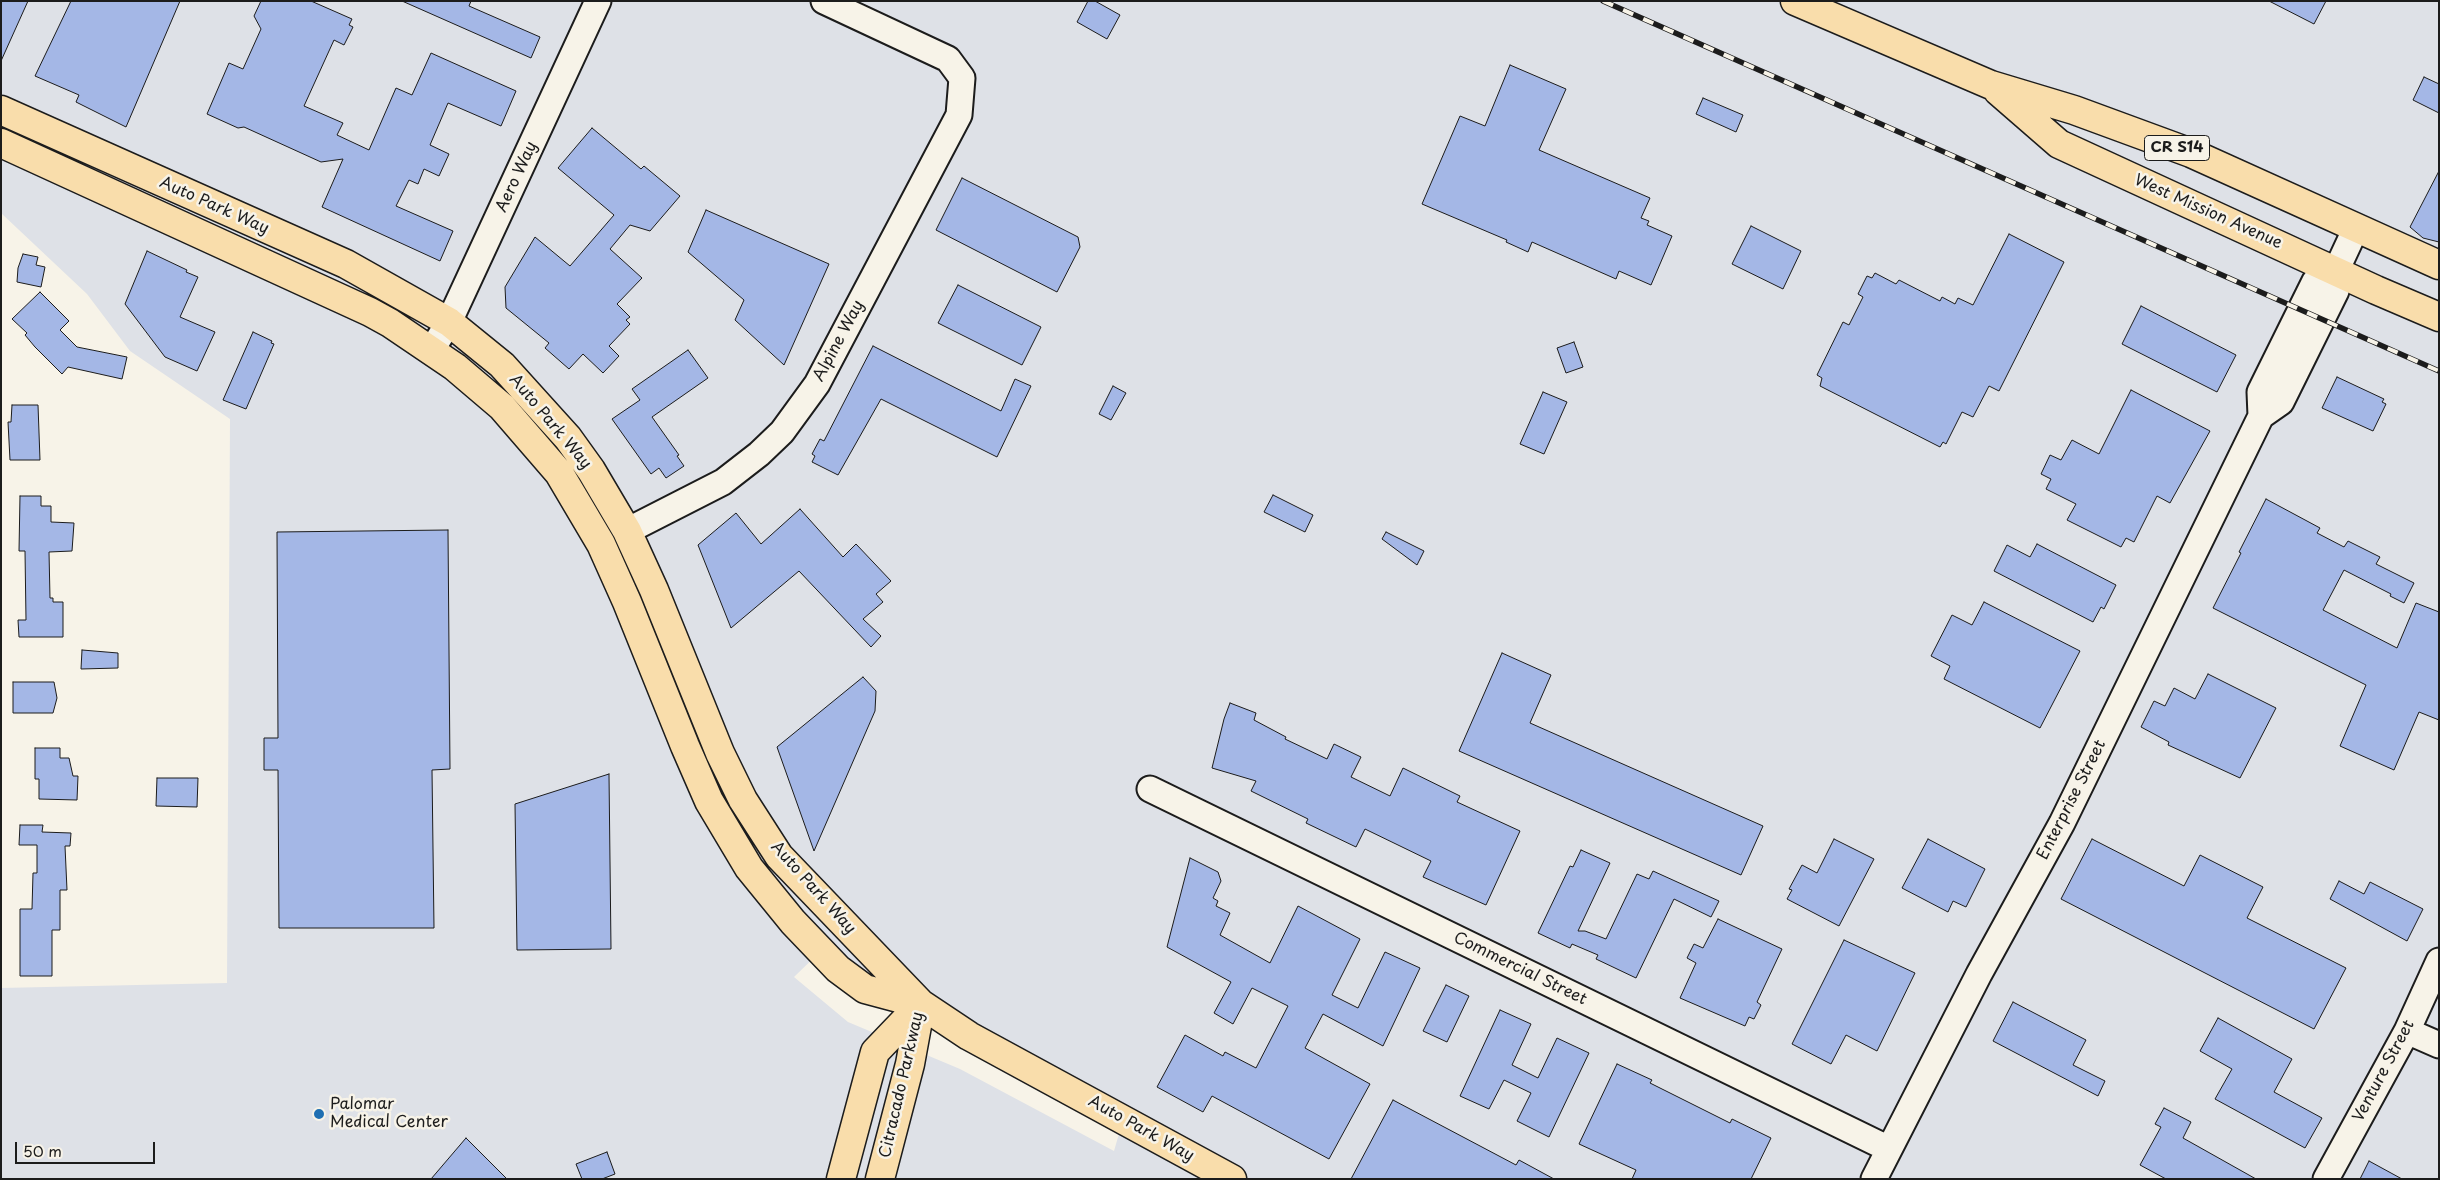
<!DOCTYPE html>
<html>
<head>
<meta charset="utf-8">
<style>
  body { margin:0 }
  #map { position:relative; width:2440px; height:1180px; overflow:hidden; background:#f7f3e8; font-family:"Playpen Sans",sans-serif }
  canvas { display:block }
  .frame { position:absolute; inset:0; border:2px solid #1c1c1c; pointer-events:none }
  .scale { position:absolute; left:15px; top:1142px; width:140px; height:22px; box-sizing:border-box; border:2px solid #1c1c1c; border-top:0; padding-left:6px; font-size:15px; line-height:18px; white-space:nowrap; color:#1c1c1c; -webkit-text-stroke:4px #f7f3e8; paint-order:stroke }
</style>
</head>
<body>
<div id="map">
<canvas width="2440" height="1180"></canvas>
<div class="frame"></div>
<div class="scale">50 m</div>
</div>
<script>
const g = document.querySelector('canvas').getContext('2d');
g.lineJoin = 'round';
function fillPath(path, color) { g.fillStyle = color; g.fill(path, 'evenodd'); }
const toPath = rows => new Path2D(rows.map(r => 'M' + r).join(''));
function strokePath(path, color, width, dash) { g.strokeStyle = color; g.lineWidth = width; g.lineCap = dash ? 'butt' : 'round'; g.setLineDash(dash || []); g.stroke(path); }
function drawText(font, color, halo, rows, align = 'center') {
  g.font = font + ' "Playpen Sans",sans-serif'; g.lineWidth = 5; g.setLineDash([]); g.textBaseline = 'middle'; g.strokeStyle = halo; g.fillStyle = color; for (const [text, x, y, turn = 0] of rows) {
    g.save(); g.translate(x, y); g.rotate((+turn || 0) * Math.PI / 180); g.textAlign = isNaN(turn) ? turn : align; if (halo) g.strokeText(text, 0, 0); g.fillText(text, 0, 0); g.restore();
  }
}
const built = toPath([
  [1,1,2439,1,2439,1179,1,1179,1,988,227,983,230,419,130,351,87,294,1,213],
  [828,944,883,985,1123,1120,1114,1151,960,1069,848,1022,794,977]
]);
const building = toPath([
  [1,1,28,1,1,61,1,1],
  [71,1,180,1,126,127,76,102,79,95,35,76,71,1],
  [261,1,311,1,352,19,349,25,353,27,344,45,334,40,304,106,343,123,337,135,369,150,396,88,412,95,431,53,516,91,501,126,448,103,430,145,449,154,439,176,424,169,418,184,409,180,396,206,453,231,440,261,322,207,343,159,321,162,244,127,238,128,207,114,229,63,243,69,261,29,254,16,261,1],
  [402,1,471,1,469,6,540,37,531,58,402,1],
  [1088,1,1095,1,1120,15,1107,39,1077,22,1088,1],
  [2269,1,2326,1,2314,24,2269,1],
  [1510,65,1566,89,1539,150,1650,198,1641,218,1649,221,1647,225,1672,236,1651,285,1619,271,1616,279,1532,242,1528,252,1506,242,1507,240,1422,204,1460,116,1485,126,1510,65],
  [2424,77,2439,84,2439,113,2413,100,2424,77],
  [1703,98,1743,115,1736,132,1696,114,1703,98],
  [592,128,641,169,644,166,680,196,650,231,630,225,610,249,642,278,617,304,630,317,626,320,630,324,609,346,619,356,603,373,583,354,569,369,545,348,549,343,506,308,505,287,535,237,570,266,614,215,558,168,592,128],
  [2439,171,2439,242,2423,238,2410,227,2439,171],
  [962,178,1078,237,1080,247,1057,292,936,230,962,178],
  [706,210,829,264,784,365,735,320,744,300,688,252,706,210],
  [1751,226,1801,251,1783,289,1732,264,1751,226],
  [2009,234,2064,262,1999,391,1989,386,1973,417,1962,412,1946,444,1943,442,1940,447,1820,386,1822,378,1817,375,1843,322,1849,325,1863,297,1858,294,1867,276,1872,278,1875,273,1896,284,1899,280,1940,301,1942,297,1955,304,1958,298,1973,305,2009,234],
  [147,251,187,270,186,272,198,277,180,317,215,332,197,371,165,357,125,304,147,251],
  [23,254,38,257,36,265,45,267,41,287,17,282,18,268,23,254],
  [958,285,1041,327,1022,365,938,323,958,285],
  [40,292,69,321,60,330,77,347,127,357,122,379,68,367,62,374,35,347,25,335,27,333,12,319,40,292],
  [2141,306,2236,355,2217,392,2122,344,2141,306],
  [253,332,272,341,271,343,274,344,246,409,223,400,253,332],
  [1574,342,1583,367,1566,373,1557,348,1574,342],
  [873,346,1001,411,1015,379,1031,386,997,457,881,399,838,475,812,462,815,456,812,454,820,439,824,441,873,346],
  [688,350,708,378,652,417,679,455,677,456,684,466,666,478,659,468,651,474,612,419,640,400,632,389,688,350],
  [2337,377,2384,399,2382,402,2386,404,2373,431,2322,408,2337,377],
  [1113,386,1126,393,1111,420,1099,414,1113,386],
  [2131,390,2210,431,2170,503,2157,496,2134,542,2126,538,2121,547,2067,520,2076,504,2046,489,2051,479,2041,474,2050,455,2061,460,2072,440,2099,454,2131,390],
  [1543,392,1567,402,1544,454,1520,444,1543,392],
  [12,405,38,405,40,460,10,460,8,422,11,422,12,405],
  [1273,495,1313,515,1305,532,1264,512,1273,495],
  [20,496,41,496,41,506,51,506,51,522,74,523,72,551,49,552,50,598,53,598,53,602,63,602,63,637,19,637,18,620,26,620,25,551,19,551,20,496],
  [2266,499,2320,528,2317,533,2344,547,2348,541,2380,557,2376,564,2414,583,2404,603,2390,596,2391,594,2344,570,2323,610,2397,648,2416,603,2439,612,2439,720,2419,712,2394,770,2340,746,2366,685,2213,608,2241,553,2239,552,2266,499],
  [800,509,843,557,856,544,891,581,876,594,883,602,863,619,881,636,871,647,799,571,731,628,698,545,736,513,761,544,800,509],
  [448,530,450,769,432,770,434,928,279,928,278,770,264,770,264,738,278,738,277,532,448,530],
  [1386,532,1424,551,1417,565,1382,539,1386,532],
  [2037,544,2116,585,2104,609,2101,607,2093,622,1994,571,2007,545,2030,557,2037,544],
  [1984,602,2080,651,2040,728,1944,679,1950,666,1931,656,1952,615,1972,625,1984,602],
  [82,650,118,653,118,668,81,669,82,650],
  [1502,653,1551,675,1530,723,1763,826,1741,875,1459,751,1502,653],
  [2208,674,2276,708,2240,778,2168,745,2169,742,2141,727,2154,701,2165,706,2174,688,2195,699,2208,674],
  [863,677,876,691,875,711,814,851,777,747,863,677],
  [13,682,54,682,57,698,53,713,13,713,13,682],
  [1230,703,1256,713,1254,720,1286,737,1285,739,1327,759,1334,744,1361,757,1351,777,1390,796,1403,768,1460,796,1457,802,1520,831,1486,905,1423,877,1431,861,1365,829,1356,847,1306,823,1308,819,1251,791,1256,781,1212,768,1224,719,1230,703],
  [35,748,60,748,60,758,69,758,73,776,78,776,77,800,39,799,39,779,35,779,35,748],
  [609,774,611,949,517,950,515,804,609,774],
  [157,778,198,778,197,807,156,806,157,778],
  [20,825,43,825,42,832,71,833,70,846,65,846,67,890,60,890,60,930,52,930,52,976,20,976,20,909,32,909,33,873,37,873,37,845,19,845,20,825],
  [1834,839,1874,859,1839,926,1787,899,1792,890,1789,889,1802,865,1817,873,1834,839],
  [1928,839,1985,869,1966,907,1953,901,1948,912,1902,888,1928,839],
  [2092,839,2184,886,2200,855,2263,887,2247,918,2346,968,2314,1029,2061,899,2092,839],
  [1581,850,1610,863,1578,931,1585,931,1606,939,1637,874,1649,879,1653,871,1719,901,1711,917,1674,899,1636,978,1596,959,1598,955,1572,944,1570,948,1538,933,1570,866,1573,867,1581,850],
  [1190,858,1218,872,1221,881,1213,898,1218,901,1216,906,1230,913,1220,935,1270,963,1298,906,1360,939,1332,995,1358,1008,1385,952,1420,968,1383,1046,1323,1014,1305,1048,1370,1084,1329,1159,1212,1096,1203,1112,1157,1087,1185,1035,1223,1056,1225,1052,1256,1068,1288,1006,1252,988,1233,1024,1214,1013,1231,982,1167,947,1190,858],
  [2339,881,2364,894,2370,882,2423,909,2407,941,2330,899,2339,881],
  [1718,919,1782,949,1757,1002,1761,1005,1754,1019,1749,1017,1745,1026,1680,998,1696,963,1687,958,1694,944,1703,948,1718,919],
  [1844,940,1915,973,1877,1051,1846,1035,1831,1064,1792,1044,1844,940],
  [1446,985,1469,996,1447,1042,1423,1031,1446,985],
  [2013,1002,2086,1040,2073,1065,2105,1081,2098,1096,1993,1041,2013,1002],
  [1500,1010,1531,1024,1512,1065,1538,1078,1557,1038,1589,1053,1549,1137,1517,1121,1531,1093,1504,1080,1489,1109,1460,1096,1500,1010],
  [2218,1018,2292,1059,2274,1092,2322,1118,2305,1148,2215,1099,2232,1069,2200,1051,2218,1018],
  [1617,1064,1652,1080,1650,1083,1730,1123,1732,1119,1771,1138,1751,1179,1632,1179,1636,1170,1579,1144,1617,1064],
  [1393,1100,1516,1165,1519,1160,1554,1179,1351,1179,1393,1100],
  [2164,1108,2191,1122,2183,1138,2256,1179,2166,1179,2140,1165,2161,1127,2155,1124,2164,1108],
  [466,1138,507,1179,431,1179,466,1138],
  [607,1152,615,1174,602,1179,582,1179,576,1164,607,1152],
  [2369,1161,2402,1179,2360,1179,2369,1161]
]);
const minor = toPath([
  [431,351,449,322,598,1],
  [2261,416,2260,392,2315,281,2336,271],
  [627,531,723,482,759,454,782,432,817,384,959,115,962,78,948,59,824,1],
  [1150,789,1889,1149],
  [2407,1031,2439,1045],
  [1874,1179,1979,974,2062,823,2261,416,2281,402,2336,291,2336,271,2356,228],
  [2326,1179,2407,1031,2439,961]
]);
const major = toPath([
  [1795,1,1991,85,2074,110,2191,153,2439,265],
  [1998,91,2059,144,2376,290,2439,317],
  [1,110,346,264,449,322,502,365,568,438,591,470,627,531,654,590,720,753,743,800,779,856,921,1004,969,1036,1232,1179],
  [1,143,370,312,390,323,455,367,502,407,559,473,601,544,627,602,685,746,709,801,749,868,793,922,838,969,865,989,921,1004],
  [841,1179,875,1052,921,1004],
  [880,1179,910,1064,921,1004]
]);
const rail = toPath([
  [1603,1,2439,371]
]);
const markers = [
  [319,1114,6,"#1f6fb2"]
];
const shields = [
  [2177,148,65]
];
const shieldNames = [
  ["CR S14",2177,148]
];
const streetNames = [
  ["Aero Way",517,177,-65],
  ["Auto Park Way",214,206,24],
  ["West Mission Avenue",2208,212,24],
  ["Alpine Way",839,341,-62],
  ["Auto Park Way",550,422,50],
  ["Enterprise Street",2072,800,-63],
  ["Auto Park Way",813,888,48],
  ["Commercial Street",1520,969,26],
  ["Venture Street",2384,1071,-62],
  ["Citracado Parkway",902,1085,-77],
  ["Auto Park Way",1141,1129,29]
];
const poiNames = [
  ["Palomar",330,1105],
  ["Medical Center",330,1123]
];
fillPath(built, '#dee1e7');
fillPath(building, '#a4b7e6');
strokePath(building, '#1c1c1c', 1);
strokePath(minor, '#1c1c1c', 29);
strokePath(major, '#1c1c1c', 31);
strokePath(minor, '#f7f3e8', 25);
strokePath(major, '#f9ddab', 28);
strokePath(rail, '#1c1c1c', 5.5);
strokePath(rail, '#f7f3e8', 4, [11]);
for (const [x, y, r, color] of markers) { const dot = new Path2D(); dot.arc(x, y, r, 0, 2 * Math.PI); g.fillStyle = color; g.fill(dot); strokePath(dot, '#f7f3e8', 2); }
for (const [x, y, w] of shields) { const box = new Path2D(); box.roundRect(x - w / 2, y - 12.5, w, 25, 4); g.fillStyle = '#f7f3e8'; g.fill(box); strokePath(box, '#1c1c1c', 1); }
drawText('bold 15px', '#1c1c1c', null, shieldNames);
drawText('16px', '#1c1c1c', '#f7f3e8', streetNames);
drawText('16px', '#1c1c1c', '#f7f3e8', poiNames, 'left');
</script>
</body>
</html>
